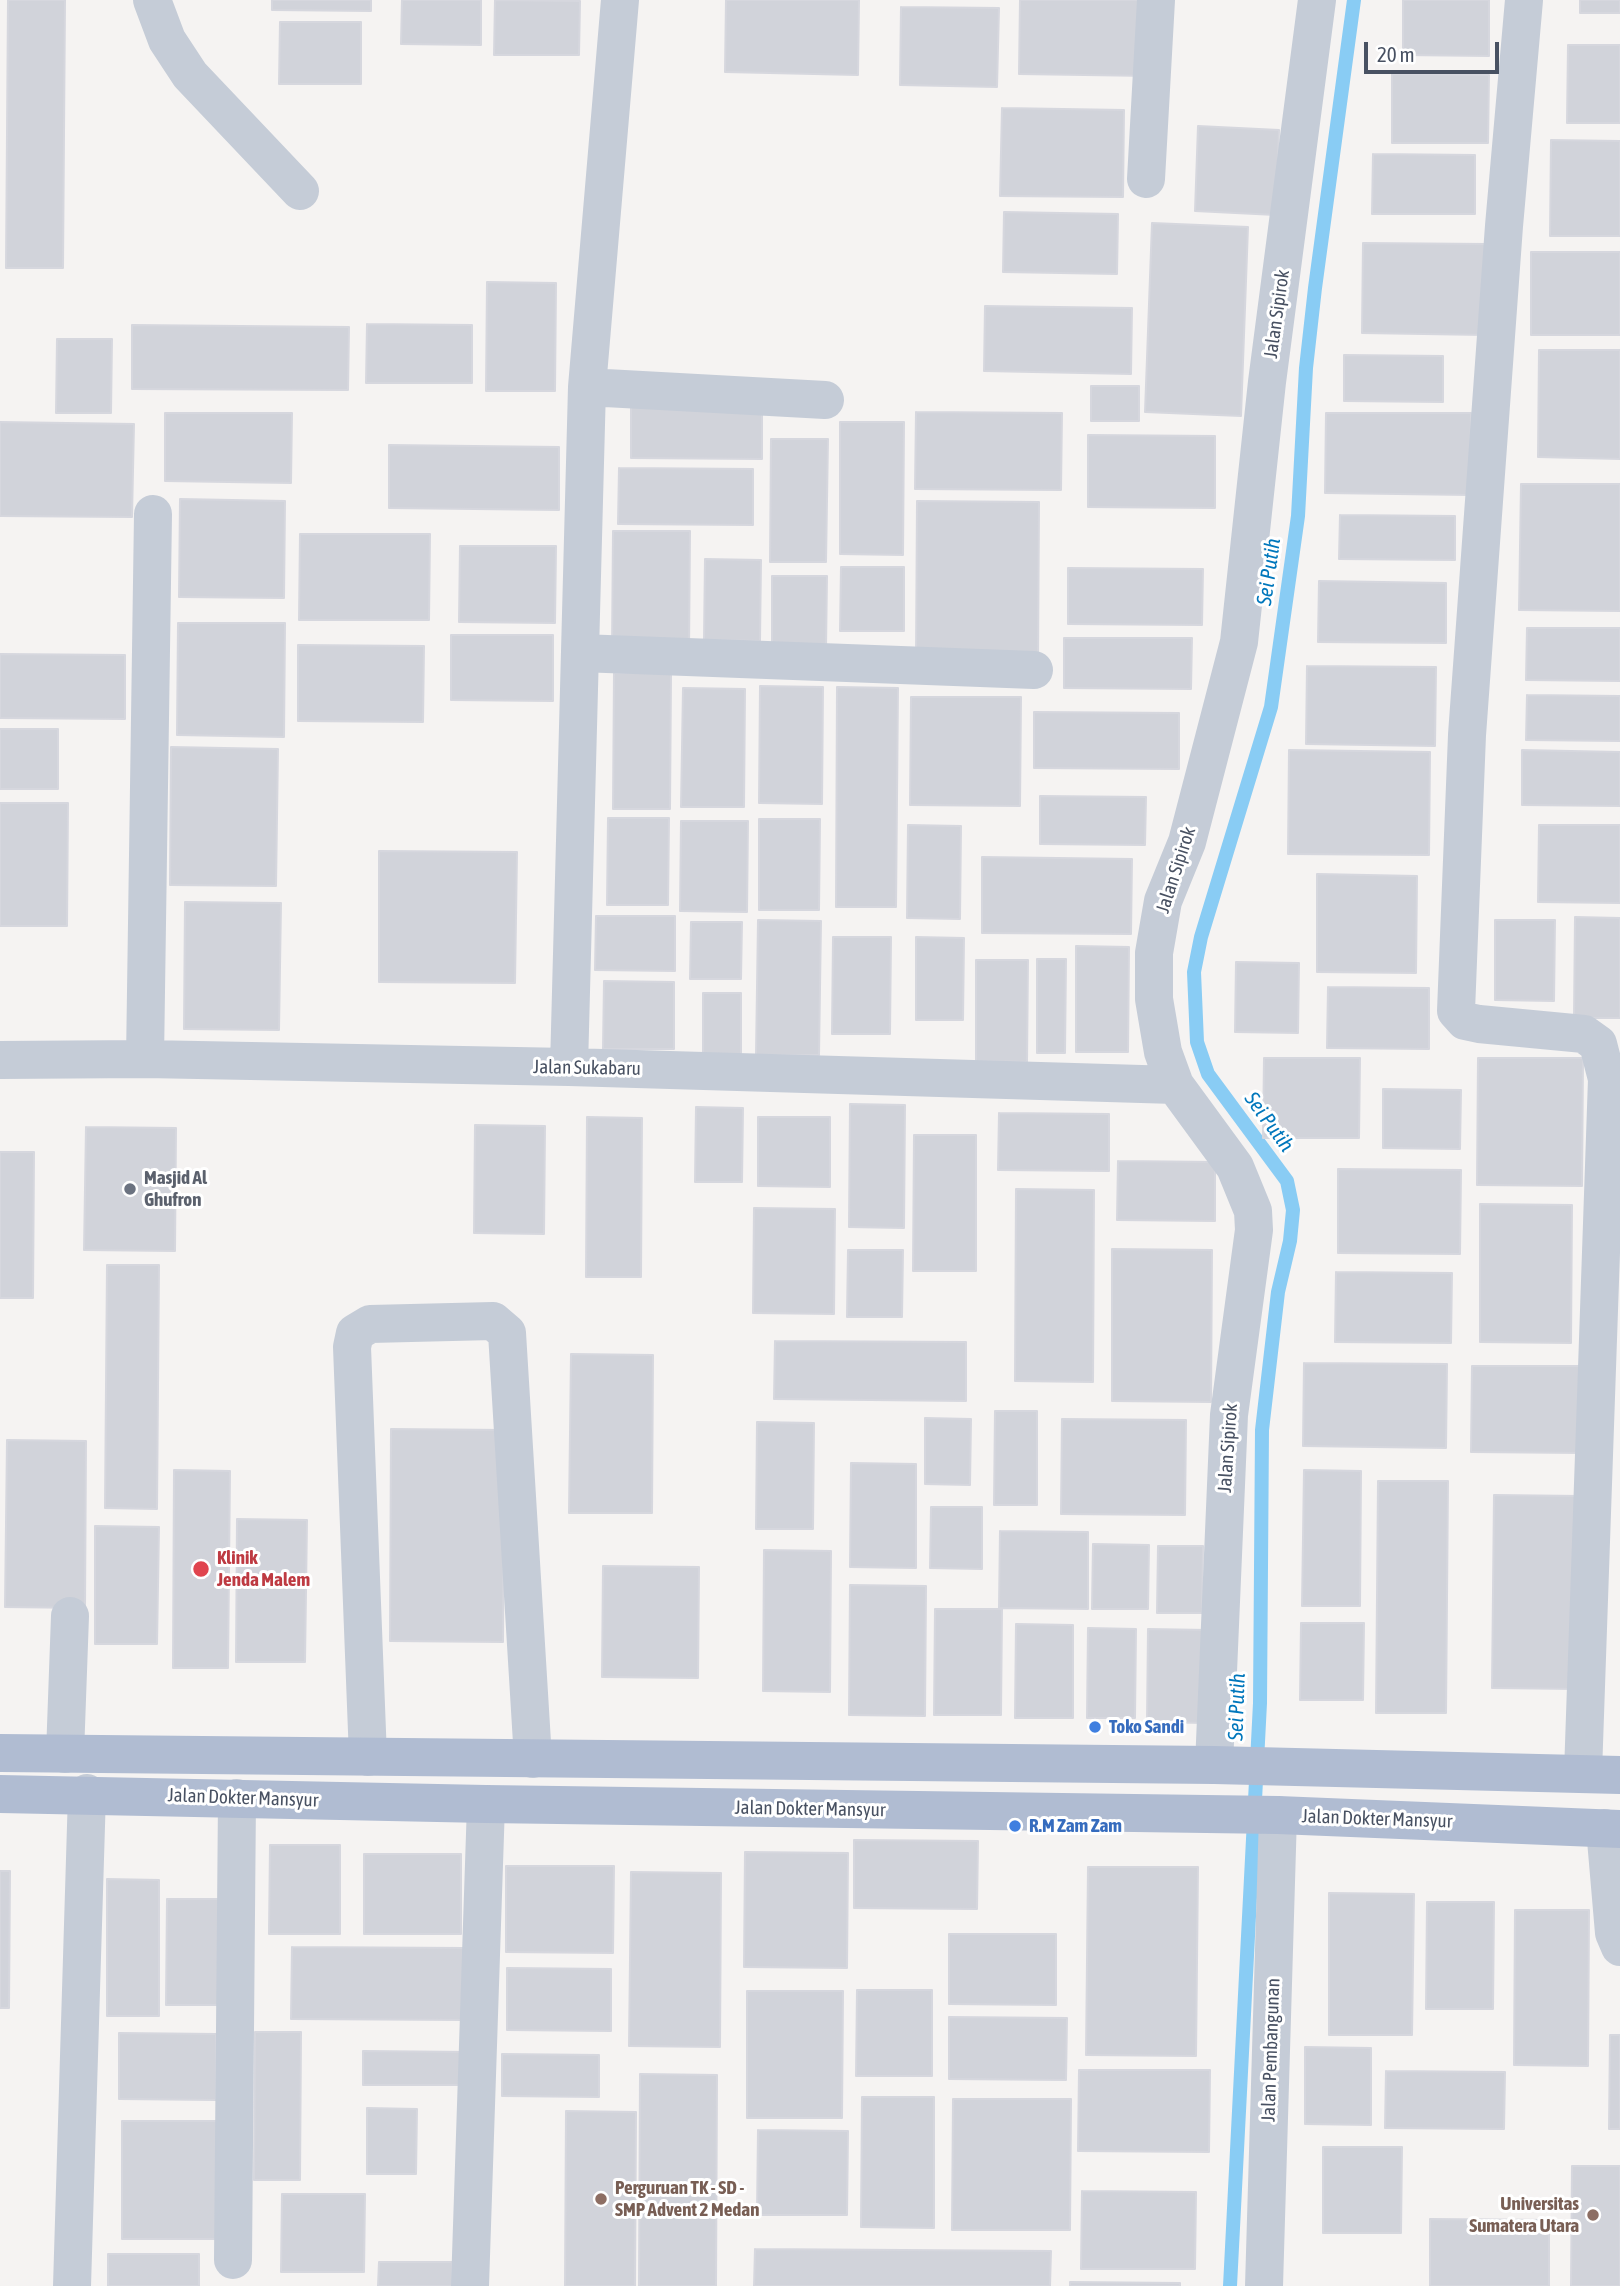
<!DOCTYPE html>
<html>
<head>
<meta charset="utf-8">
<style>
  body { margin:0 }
  #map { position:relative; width:1620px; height:2286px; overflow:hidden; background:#f5f3f2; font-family:"Asap Condensed",sans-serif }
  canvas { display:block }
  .scale { position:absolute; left:1364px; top:42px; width:135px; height:32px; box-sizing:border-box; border:4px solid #485162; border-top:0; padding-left:9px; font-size:21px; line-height:24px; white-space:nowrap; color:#485162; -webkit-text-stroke:5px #fff; paint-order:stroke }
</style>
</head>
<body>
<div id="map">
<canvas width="1620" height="2286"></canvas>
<div class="scale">20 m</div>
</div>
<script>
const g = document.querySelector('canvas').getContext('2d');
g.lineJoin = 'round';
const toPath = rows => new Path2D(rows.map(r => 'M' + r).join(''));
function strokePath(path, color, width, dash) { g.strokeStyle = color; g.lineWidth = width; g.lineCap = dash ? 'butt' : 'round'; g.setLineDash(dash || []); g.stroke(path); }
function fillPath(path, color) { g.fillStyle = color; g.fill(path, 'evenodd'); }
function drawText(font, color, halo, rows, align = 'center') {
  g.font = font + ' "Asap Condensed",sans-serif'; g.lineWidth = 6; g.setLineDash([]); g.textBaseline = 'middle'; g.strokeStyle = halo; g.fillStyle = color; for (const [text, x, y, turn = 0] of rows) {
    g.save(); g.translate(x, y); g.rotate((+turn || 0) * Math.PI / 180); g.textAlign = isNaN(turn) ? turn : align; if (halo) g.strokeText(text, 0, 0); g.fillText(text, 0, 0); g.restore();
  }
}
const stream = toPath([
  [1230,2286,1260,1703,1262,1430,1278,1292,1290,1241,1293,1210,1287,1181,1208,1074,1197,1042,1194,972,1201,937,1271,707,1298,516,1306,368,1315,288,1354,0]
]);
const building = toPath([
  [8,0,65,0,63,268,6,268,8,0],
  [272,0,371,0,371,11,272,10,272,0],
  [402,0,481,0,481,45,401,44,402,0],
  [495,0,580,1,579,55,494,55,495,0],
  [726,0,859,0,858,75,725,72,726,0],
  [1020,0,1151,0,1150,76,1019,74,1020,0],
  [1403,0,1489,0,1489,56,1403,55,1403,0],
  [1580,0,1620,0,1620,13,1580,13,1580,0],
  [901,7,999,8,997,87,900,85,901,7],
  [280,22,361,22,361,84,279,84,280,22],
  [1568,45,1620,45,1620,123,1567,123,1568,45],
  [1392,74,1489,75,1488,143,1392,143,1392,74],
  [1002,108,1124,110,1123,197,1000,196,1002,108],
  [1198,126,1279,130,1276,215,1195,211,1198,126],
  [1551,140,1620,141,1620,236,1550,236,1551,140],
  [1373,154,1475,155,1475,214,1372,214,1373,154],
  [1004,212,1118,214,1117,274,1003,272,1004,212],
  [1152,223,1248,227,1241,416,1145,412,1152,223],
  [1363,243,1486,244,1485,335,1362,333,1363,243],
  [1531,252,1620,252,1620,335,1531,335,1531,252],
  [487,282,556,283,555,391,486,391,487,282],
  [985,306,1132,308,1131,374,984,371,985,306],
  [367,324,472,325,472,383,366,383,367,324],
  [132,325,349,327,348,390,132,389,132,325],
  [57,339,112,339,111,413,56,413,57,339],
  [1539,350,1620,350,1620,459,1538,457,1539,350],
  [1344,355,1443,356,1443,402,1344,401,1344,355],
  [1091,386,1139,386,1139,421,1091,421,1091,386],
  [631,406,762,407,762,459,631,458,631,406],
  [916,412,1062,413,1061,490,915,489,916,412],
  [165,413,292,413,291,483,165,481,165,413],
  [1326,413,1471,413,1470,495,1325,493,1326,413],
  [0,422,134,424,132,517,0,516,0,422],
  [840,422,904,422,903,555,840,554,840,422],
  [1088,435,1215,436,1215,508,1088,507,1088,435],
  [771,439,828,439,826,562,770,562,771,439],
  [389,445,559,447,559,510,389,508,389,445],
  [619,468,753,469,753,525,618,524,619,468],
  [1521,484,1620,484,1620,611,1519,610,1521,484],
  [180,499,285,501,284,598,179,597,180,499],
  [917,501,1039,502,1038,660,916,659,917,501],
  [1340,515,1455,516,1455,560,1339,559,1340,515],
  [613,531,690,531,689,651,612,650,613,531],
  [300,534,430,534,429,620,299,620,300,534],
  [460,546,556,546,555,623,459,622,460,546],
  [705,559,761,560,760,641,704,640,705,559],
  [841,567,904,567,904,631,840,631,841,567],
  [1068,568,1203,569,1202,625,1068,624,1068,568],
  [772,576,827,576,826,648,772,648,772,576],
  [1319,581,1446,583,1446,643,1318,642,1319,581],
  [178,623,285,623,284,737,177,735,178,623],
  [1527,628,1620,628,1620,681,1526,680,1527,628],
  [451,635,553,635,553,701,451,700,451,635],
  [1064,638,1192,638,1191,689,1064,688,1064,638],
  [298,645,424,646,423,722,298,721,298,645],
  [0,654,125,655,125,719,0,718,0,654],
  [1307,666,1436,667,1435,746,1306,744,1307,666],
  [614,673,671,673,670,809,613,809,614,673],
  [760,686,823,687,822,804,759,803,760,686],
  [837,687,898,688,896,907,836,907,837,687],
  [683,688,745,689,744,807,681,807,683,688],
  [1527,695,1620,696,1620,741,1526,740,1527,695],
  [911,697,1021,697,1020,806,910,805,911,697],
  [1034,712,1179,713,1179,769,1034,768,1034,712],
  [0,729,58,729,58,789,0,789,0,729],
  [171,747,278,749,276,886,170,885,171,747],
  [1289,750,1430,752,1429,855,1288,854,1289,750],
  [1522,750,1620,752,1620,806,1522,805,1522,750],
  [1040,796,1146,797,1145,845,1040,844,1040,796],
  [0,803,68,803,67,926,0,926,0,803],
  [608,818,669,818,668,905,607,905,608,818],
  [759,819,820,819,819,910,759,910,759,819],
  [681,821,748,821,747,912,680,911,681,821],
  [908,825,961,826,960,919,907,918,908,825],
  [1539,825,1620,825,1620,903,1538,902,1539,825],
  [379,851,517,852,515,983,379,982,379,851],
  [982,857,1132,859,1131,934,982,933,982,857],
  [1317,874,1417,876,1416,973,1317,972,1317,874],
  [185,902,281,903,279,1030,184,1029,185,902],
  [596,916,675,916,675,971,595,970,596,916],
  [1575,917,1620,918,1620,1018,1574,1018,1575,917],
  [758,920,821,921,819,1055,756,1055,758,920],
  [1495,920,1555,920,1554,1001,1495,1000,1495,920],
  [691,922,742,922,741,979,690,979,691,922],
  [833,937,891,937,890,1034,832,1034,833,937],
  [916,937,964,938,963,1020,916,1020,916,937],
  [1076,946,1129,947,1128,1052,1076,1052,1076,946],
  [1037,959,1066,959,1065,1053,1037,1053,1037,959],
  [976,960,1028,960,1027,1062,976,1061,976,960],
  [1236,962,1299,963,1298,1033,1235,1032,1236,962],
  [604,981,674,982,674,1049,603,1049,604,981],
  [1328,987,1429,988,1429,1049,1327,1048,1328,987],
  [703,993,741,993,741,1055,703,1055,703,993],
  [1264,1058,1360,1058,1359,1138,1263,1138,1264,1058],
  [1478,1058,1583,1058,1582,1186,1477,1185,1478,1058],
  [1383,1089,1461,1090,1460,1149,1383,1148,1383,1089],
  [850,1104,905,1105,904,1228,849,1227,850,1104],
  [696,1107,743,1108,742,1182,695,1182,696,1107],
  [999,1113,1109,1114,1109,1171,998,1170,999,1113],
  [587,1117,642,1118,641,1277,586,1277,587,1117],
  [758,1117,830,1117,830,1187,758,1186,758,1117],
  [475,1125,545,1126,544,1234,474,1233,475,1125],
  [86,1127,176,1128,175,1251,84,1250,86,1127],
  [914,1135,976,1135,976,1271,913,1271,914,1135],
  [0,1152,34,1152,33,1298,0,1298,0,1152],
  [1118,1161,1215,1162,1215,1221,1117,1220,1118,1161],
  [1338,1169,1461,1170,1460,1254,1338,1253,1338,1169],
  [1016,1189,1094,1190,1093,1382,1015,1381,1016,1189],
  [1480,1204,1572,1205,1571,1343,1480,1342,1480,1204],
  [754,1208,835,1209,834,1314,753,1313,754,1208],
  [1112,1249,1212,1250,1211,1402,1112,1401,1112,1249],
  [848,1250,903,1250,902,1317,847,1317,848,1250],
  [107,1265,159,1265,157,1509,105,1508,107,1265],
  [1336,1272,1452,1273,1451,1343,1335,1342,1336,1272],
  [775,1341,966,1342,966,1401,774,1399,775,1341],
  [571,1354,653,1355,652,1513,569,1513,571,1354],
  [1304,1363,1447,1364,1446,1448,1303,1446,1304,1363],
  [1472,1366,1583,1366,1582,1453,1471,1452,1472,1366],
  [995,1411,1037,1411,1037,1505,994,1505,995,1411],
  [925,1418,971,1419,970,1485,925,1484,925,1418],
  [1062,1419,1186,1420,1185,1515,1061,1514,1062,1419],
  [757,1422,814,1423,813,1529,756,1529,757,1422],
  [391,1429,504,1430,503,1642,390,1641,391,1429],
  [7,1440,86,1441,85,1608,5,1607,7,1440],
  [851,1463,916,1464,916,1568,850,1567,851,1463],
  [174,1470,230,1471,228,1668,173,1668,174,1470],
  [1304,1470,1361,1471,1360,1606,1302,1606,1304,1470],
  [1378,1481,1448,1481,1446,1713,1376,1713,1378,1481],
  [1494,1495,1580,1496,1577,1689,1492,1688,1494,1495],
  [931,1507,982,1507,982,1569,930,1568,931,1507],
  [237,1519,307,1520,305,1662,236,1662,237,1519],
  [95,1526,159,1527,157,1644,95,1644,95,1526],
  [1000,1531,1088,1532,1088,1609,999,1608,1000,1531],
  [1093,1544,1149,1545,1148,1609,1092,1609,1093,1544],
  [1158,1546,1203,1546,1202,1613,1157,1613,1158,1546],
  [764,1550,831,1551,830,1692,763,1691,764,1550],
  [603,1566,699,1567,698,1678,602,1677,603,1566],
  [850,1585,926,1586,925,1716,849,1715,850,1585],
  [935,1609,1002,1609,1001,1715,934,1715,935,1609],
  [1301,1623,1364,1623,1363,1700,1300,1700,1301,1623],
  [1016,1624,1073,1625,1073,1718,1015,1718,1016,1624],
  [1088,1628,1136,1629,1135,1718,1087,1718,1088,1628],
  [1148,1629,1207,1630,1206,1723,1147,1722,1148,1629],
  [854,1840,978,1841,977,1909,854,1908,854,1840],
  [270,1845,340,1845,340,1934,269,1934,270,1845],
  [745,1852,848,1853,847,1968,744,1967,745,1852],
  [364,1854,461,1854,461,1934,364,1934,364,1854],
  [506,1866,614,1866,613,1953,506,1952,506,1866],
  [1088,1867,1198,1867,1196,2056,1086,2055,1088,1867],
  [0,1871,10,1871,9,2008,0,2008,0,1871],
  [631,1872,721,1873,720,2047,629,2046,631,1872],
  [107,1879,159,1880,159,2016,107,2016,107,1879],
  [1329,1893,1414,1894,1412,2035,1329,2035,1329,1893],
  [167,1899,227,1899,226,2005,166,2005,167,1899],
  [1427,1902,1494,1902,1493,2009,1426,2009,1427,1902],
  [1515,1910,1589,1910,1588,2066,1514,2065,1515,1910],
  [949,1934,1056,1934,1056,2005,949,2004,949,1934],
  [292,1947,464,1948,464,2020,291,2019,292,1947],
  [507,1968,611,1969,611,2031,507,2030,507,1968],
  [857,1990,932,1990,932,2076,856,2076,857,1990],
  [747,1991,843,1991,842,2118,747,2118,747,1991],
  [949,2017,1067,2018,1066,2080,949,2079,949,2017],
  [255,2032,301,2032,300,2180,254,2180,255,2032],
  [119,2033,216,2034,216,2100,119,2099,119,2033],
  [1610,2035,1620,2035,1620,2129,1609,2129,1610,2035],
  [1305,2047,1371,2048,1371,2125,1305,2124,1305,2047],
  [363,2051,469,2052,469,2085,363,2085,363,2051],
  [502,2054,599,2055,599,2097,502,2096,502,2054],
  [1079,2070,1210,2070,1209,2152,1078,2151,1079,2070],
  [1386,2071,1505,2072,1504,2129,1385,2128,1386,2071],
  [640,2074,717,2075,716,2286,639,2286,640,2074],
  [862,2097,934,2097,934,2228,861,2227,862,2097],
  [953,2099,1071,2099,1070,2230,952,2230,953,2099],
  [367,2108,417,2109,416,2174,367,2174,367,2108],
  [566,2111,636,2112,635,2286,565,2286,566,2111],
  [122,2121,223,2121,222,2239,122,2239,122,2121],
  [758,2130,848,2131,847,2215,757,2215,758,2130],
  [1323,2147,1402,2147,1401,2233,1323,2233,1323,2147],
  [1572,2166,1620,2166,1620,2286,1571,2286,1572,2166],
  [1082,2191,1196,2192,1195,2269,1081,2269,1082,2191],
  [282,2194,365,2194,364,2272,281,2272,282,2194],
  [1430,2219,1549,2220,1549,2286,1430,2286,1430,2219],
  [755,2249,1051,2251,1050,2286,754,2286,755,2249],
  [108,2254,199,2254,199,2286,108,2286,108,2254],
  [379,2262,452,2262,452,2286,378,2286,379,2262],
  [1070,2282,1180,2283,1180,2286,1070,2286,1070,2282]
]);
const minor = toPath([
  [152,0,167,40,190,75,300,191],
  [1524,0,1504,226,1467,735,1456,1011,1465,1021,1479,1024,1584,1034,1598,1044,1607,1079,1583,1773],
  [1146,179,1156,0],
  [587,387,825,400],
  [580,653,1034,670],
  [145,1059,153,514],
  [0,1060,145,1059,569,1067,1175,1085],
  [569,1067,587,387,620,0],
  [65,1754,70,1616],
  [368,1757,352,1347,355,1333,370,1324,493,1321,507,1333,533,1759],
  [1214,1765,1229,1415,1254,1230,1253,1211,1235,1167,1175,1085,1163,1052,1154,999,1154,953,1163,901,1187,842,1239,642,1267,382,1317,0],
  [1605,1828,1614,1933,1620,1947],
  [233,2260,237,1798],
  [72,2286,87,1793],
  [470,2286,486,1804],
  [1264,2286,1278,1815]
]);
const major = toPath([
  [0,1753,1214,1765,1620,1775],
  [0,1794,486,1804,1278,1815,1620,1829]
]);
const markers = [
  [130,1189,7,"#6b7280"],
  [201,1569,9,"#e0444e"],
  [1095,1727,7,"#3f7fe0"],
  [1015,1826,7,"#3f7fe0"],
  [601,2199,7,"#8d6e63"],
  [1593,2215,7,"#8d6e63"]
];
const streetNames = [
  ["Jalan Sipirok",1277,314,-82],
  ["Jalan Sipirok",1176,870,-72],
  ["Jalan Sukabaru",587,1068,1],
  ["Jalan Sipirok",1228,1448,-86],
  ["Jalan Dokter Mansyur",243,1798,2],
  ["Jalan Dokter Mansyur",810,1809,1],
  ["Jalan Dokter Mansyur",1377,1819,2],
  ["Jalan Pembangunan",1271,2050,-88]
];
const worshipNames = [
  ["Masjid Al",144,1178],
  ["Ghufron",144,1200]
];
const healthNames = [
  ["Klinik",217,1558],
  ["Jenda Malem",217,1580]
];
const shopNames = [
  ["Toko Sandi",1109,1727],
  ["R.M Zam Zam",1029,1826]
];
const educationNames = [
  ["Perguruan TK - SD -",615,2188],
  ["SMP Advent 2 Medan",615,2210],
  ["Universitas",1579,2204,"right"],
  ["Sumatera Utara",1579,2226,"right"]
];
const waterNames = [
  ["Sei Putih",1269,572,-82],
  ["Sei Putih",1269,1122,54],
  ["Sei Putih",1237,1707,-88]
];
strokePath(stream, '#89ccf4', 14);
fillPath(building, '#d1d3da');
strokePath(building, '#d6d7de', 2);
strokePath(minor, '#c5ccd7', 38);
strokePath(major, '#b0bcd2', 38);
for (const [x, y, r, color] of markers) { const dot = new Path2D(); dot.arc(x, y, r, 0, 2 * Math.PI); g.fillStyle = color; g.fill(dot); strokePath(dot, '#fff', 2.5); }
drawText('19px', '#485162', '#fff', streetNames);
drawText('bold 19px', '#5b616d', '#fff', worshipNames, 'left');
drawText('bold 19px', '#be3a42', '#fff', healthNames, 'left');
drawText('bold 19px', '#366cbe', '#fff', shopNames, 'left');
drawText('bold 19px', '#785e54', '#fff', educationNames, 'left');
drawText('italic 21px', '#0077bc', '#fff', waterNames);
</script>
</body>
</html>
